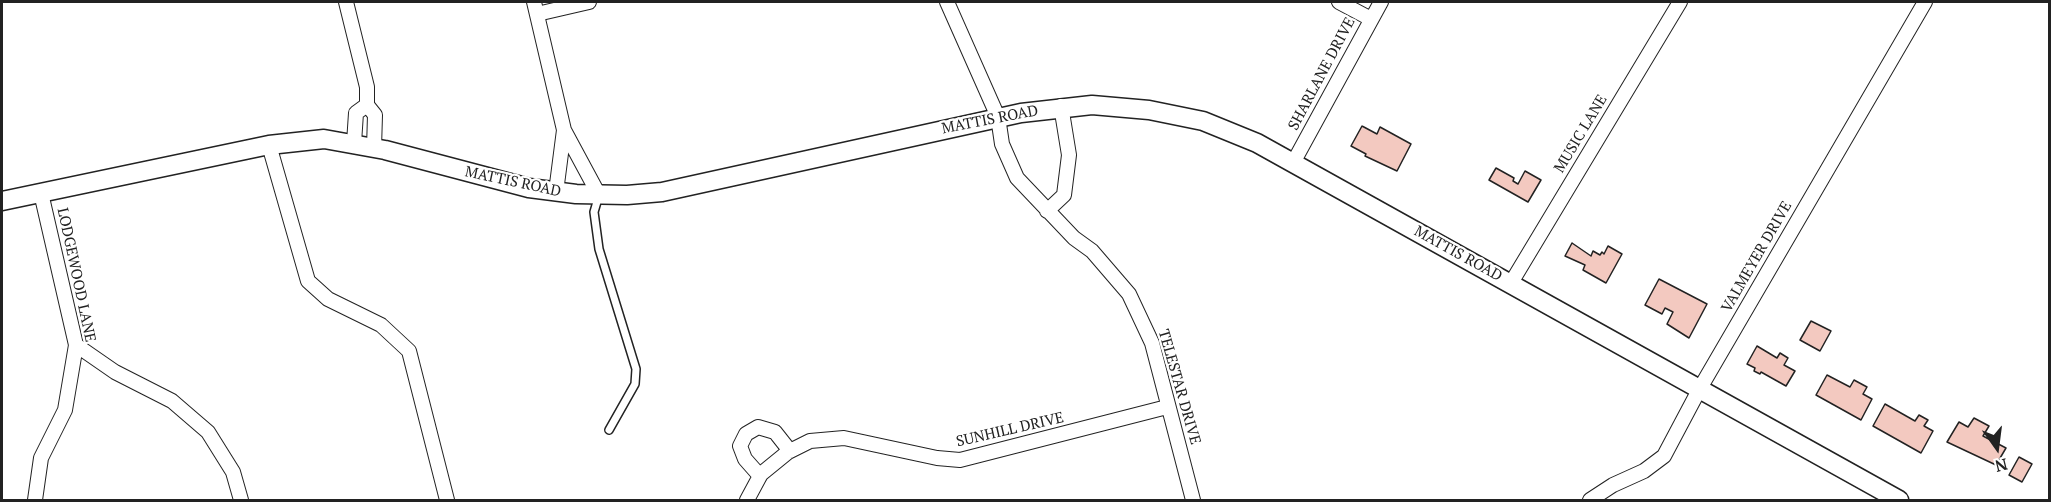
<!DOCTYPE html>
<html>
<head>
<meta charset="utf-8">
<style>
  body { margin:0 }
  #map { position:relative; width:2051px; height:502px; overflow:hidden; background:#fff; font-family:"PT Serif",serif }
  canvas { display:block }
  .frame { position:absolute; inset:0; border:3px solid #222; pointer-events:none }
  .north { position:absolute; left:1967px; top:418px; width:60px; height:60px; -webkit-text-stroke:4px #fff; paint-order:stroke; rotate:166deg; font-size:16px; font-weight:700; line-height:24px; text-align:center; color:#222 }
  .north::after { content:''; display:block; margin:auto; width:21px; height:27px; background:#222; clip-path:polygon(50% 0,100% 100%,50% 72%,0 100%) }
</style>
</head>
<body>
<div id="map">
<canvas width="2051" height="502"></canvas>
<div class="frame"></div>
<div class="north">N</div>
</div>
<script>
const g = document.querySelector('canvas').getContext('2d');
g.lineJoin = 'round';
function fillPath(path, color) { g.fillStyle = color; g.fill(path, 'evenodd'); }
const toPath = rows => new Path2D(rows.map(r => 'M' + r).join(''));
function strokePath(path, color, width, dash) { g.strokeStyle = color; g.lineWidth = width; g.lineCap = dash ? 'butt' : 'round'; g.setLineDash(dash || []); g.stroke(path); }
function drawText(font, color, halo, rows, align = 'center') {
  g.font = font + ' "PT Serif",serif'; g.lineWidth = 4.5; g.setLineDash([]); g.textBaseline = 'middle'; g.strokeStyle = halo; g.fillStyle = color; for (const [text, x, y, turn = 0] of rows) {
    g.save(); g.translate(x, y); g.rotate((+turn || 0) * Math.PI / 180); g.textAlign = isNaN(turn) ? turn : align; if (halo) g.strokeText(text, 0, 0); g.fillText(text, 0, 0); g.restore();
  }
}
const building = toPath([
  [1362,126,1377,134,1380,127,1411,144,1397,171,1365,156,1366,154,1351,146,1362,126],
  [1496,168,1514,178,1513,181,1518,184,1525,171,1541,180,1528,202,1489,180,1496,168],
  [1572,243,1591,256,1593,251,1600,255,1602,252,1604,254,1608,246,1622,254,1606,283,1583,270,1585,265,1565,256,1572,243],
  [1659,279,1707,304,1689,338,1667,324,1673,312,1665,308,1662,314,1645,305,1659,279],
  [1811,321,1831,331,1820,351,1800,340,1811,321],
  [1757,346,1777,358,1780,353,1788,358,1784,365,1795,371,1786,386,1761,372,1760,374,1754,371,1755,368,1747,364,1757,346],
  [1827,375,1850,387,1854,380,1867,387,1863,394,1872,399,1861,420,1816,395,1827,375],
  [1885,404,1915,421,1919,415,1928,420,1924,426,1933,431,1921,453,1873,426,1885,404],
  [1974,418,1989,426,1983,436,2006,448,1996,465,1947,442,1959,422,1968,427,1974,418],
  [2019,457,2032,464,2022,482,2009,475,2019,457]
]);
const lane = toPath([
  [599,195,594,212,599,249,636,369,635,384,609,430]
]);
const street = toPath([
  [346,2,367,87,367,105,375,115,374,148],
  [534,2,564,130,599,195],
  [947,2,998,117,1002,144,1017,178,1074,238,1092,251,1129,294,1152,343,1193,500],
  [1339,2,1371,19],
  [537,14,589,2],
  [354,143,356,113,367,105],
  [269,145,308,281,328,299,381,325,409,351,447,500],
  [1293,163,1381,2],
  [556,192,564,130],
  [1047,211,1064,195,1069,155,1061,106],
  [1511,283,1680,2],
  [76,345,115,372,172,401,208,432,233,472,241,500],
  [760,476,745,459,740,446,746,434,758,427,775,432,790,451],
  [35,500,41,458,65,410,76,345,41,193],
  [747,500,761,474,788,452,810,441,844,438,937,458,960,460,1167,407],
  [1590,500,1613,485,1644,471,1664,456,1699,390,1925,2]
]);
const secondary = toPath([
  [2,201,269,145,324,139,385,150,529,188,576,194,627,195,662,192,1021,113,1092,105,1149,110,1203,121,1257,143,1899,500]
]);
const streetNames = [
  ["SHARLANE DRIVE",1322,74,-62],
  ["MATTIS ROAD",990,120,-11],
  ["MUSIC LANE",1581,134,-59],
  ["MATTIS ROAD",513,182,12],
  ["MATTIS ROAD",1458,254,29],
  ["VALMEYER DRIVE",1757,257,-60],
  ["LODGEWOOD LANE",76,275,78],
  ["TELESTAR DRIVE",1179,387,74],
  ["SUNHILL DRIVE",1010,430,-13]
];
fillPath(building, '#f3c9c0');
strokePath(building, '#222', 1.5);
strokePath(lane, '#222', 10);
strokePath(street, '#222', 16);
strokePath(secondary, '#222', 21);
strokePath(lane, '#fff', 7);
strokePath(street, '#fff', 14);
strokePath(secondary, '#fff', 18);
drawText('15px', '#222', '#fff', streetNames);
</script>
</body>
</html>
